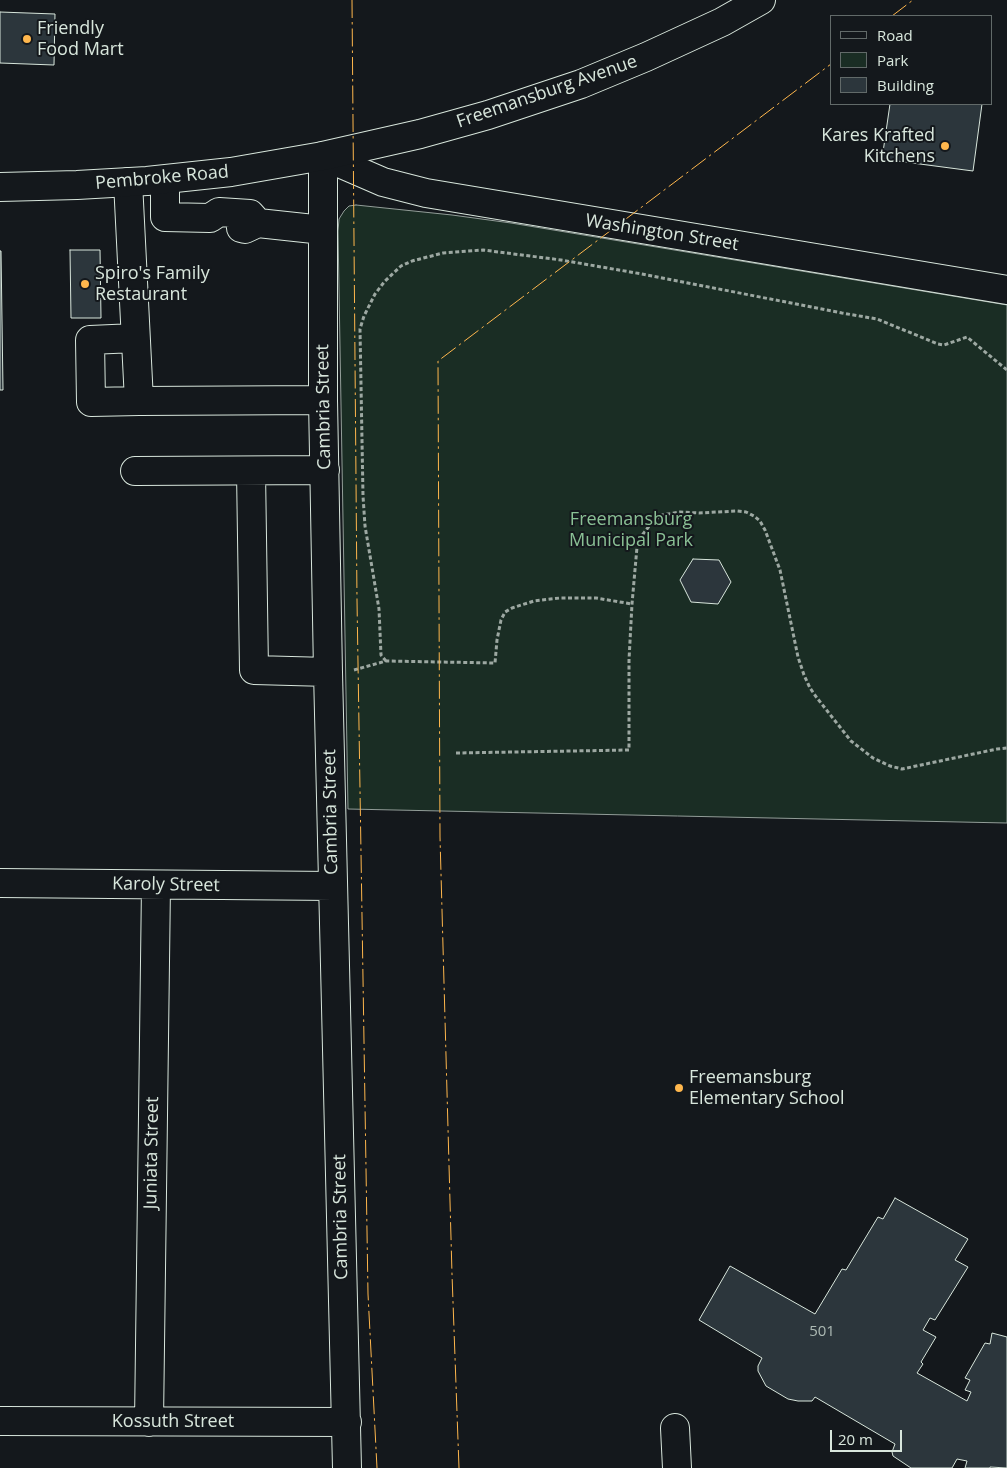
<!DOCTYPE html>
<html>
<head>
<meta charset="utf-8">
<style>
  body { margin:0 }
  #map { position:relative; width:1007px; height:1468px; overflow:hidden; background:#14181c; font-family:"Open Sans",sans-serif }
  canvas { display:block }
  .legend { position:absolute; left:830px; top:15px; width:162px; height:90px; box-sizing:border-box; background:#14181c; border:1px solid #626a69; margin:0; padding:6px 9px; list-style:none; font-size:15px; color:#d8e6dc }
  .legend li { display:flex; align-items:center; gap:10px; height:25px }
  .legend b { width:25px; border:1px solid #626a69 }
  .scale { position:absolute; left:830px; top:1430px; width:72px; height:22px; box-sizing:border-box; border:2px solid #d8e6dc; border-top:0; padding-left:6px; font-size:15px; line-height:18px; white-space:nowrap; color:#d8e6dc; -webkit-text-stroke:4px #14181c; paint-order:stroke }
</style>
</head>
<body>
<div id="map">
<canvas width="1007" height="1468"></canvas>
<ul class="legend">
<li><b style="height:6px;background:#14181c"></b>Road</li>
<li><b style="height:14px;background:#1a2d24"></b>Park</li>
<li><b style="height:14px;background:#2c363c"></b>Building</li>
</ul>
<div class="scale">20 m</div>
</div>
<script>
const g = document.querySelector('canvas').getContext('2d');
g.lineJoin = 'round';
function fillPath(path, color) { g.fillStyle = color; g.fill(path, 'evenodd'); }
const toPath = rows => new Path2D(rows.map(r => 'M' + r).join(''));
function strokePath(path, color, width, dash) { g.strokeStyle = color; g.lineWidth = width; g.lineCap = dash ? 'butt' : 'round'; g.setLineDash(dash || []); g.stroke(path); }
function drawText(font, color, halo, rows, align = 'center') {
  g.font = font + ' "Open Sans",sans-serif'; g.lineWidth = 4; g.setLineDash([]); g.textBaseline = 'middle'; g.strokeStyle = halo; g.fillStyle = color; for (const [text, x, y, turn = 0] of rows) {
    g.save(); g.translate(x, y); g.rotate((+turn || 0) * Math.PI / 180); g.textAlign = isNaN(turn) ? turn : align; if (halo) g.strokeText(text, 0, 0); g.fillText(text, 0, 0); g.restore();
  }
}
const green = toPath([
  [356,205,452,215,511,223,1007,305,1007,823,348,809,338,231,339,219,344,211,349,206,356,205]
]);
const building = toPath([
  [0,12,55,14,54,65,0,63,0,12],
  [890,104,982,104,973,171,882,159,890,104],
  [70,250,100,250,101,318,71,318,70,250],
  [0,251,1,251,3,390,0,390,0,251],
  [693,559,719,560,731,582,718,604,691,602,680,580,693,559],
  [895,1198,968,1239,955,1260,968,1267,935,1320,930,1318,923,1330,936,1337,921,1362,923,1364,917,1373,967,1401,971,1392,965,1390,970,1380,965,1378,985,1343,990,1344,992,1333,1007,1337,1007,1468,990,1467,990,1468,965,1468,967,1461,957,1459,952,1468,911,1468,893,1456,892,1452,895,1444,815,1397,812,1401,798,1401,788,1399,766,1386,758,1371,758,1366,762,1358,699,1320,730,1266,815,1314,842,1269,846,1270,878,1217,883,1219,895,1198]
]);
const path = toPath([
  [386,661,381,655,379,609,365,526,363,496,360,329,364,316,375,294,385,281,401,266,412,261,443,253,483,250,561,260,642,274,842,313,877,319,938,344,944,345,967,337,1007,370],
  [354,670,386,661,495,663,497,640,501,620,505,612,512,608,534,601,560,598,596,598,632,604],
  [456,753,629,750,629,660,632,604,637,547,640,538,653,521,662,515,680,512,699,513,737,511,746,512,754,516,760,521,765,530,780,570,798,657,804,675,810,688,817,698,851,741,873,758,890,766,902,769,997,749,1007,748]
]);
const minor = toPath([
  [165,180,165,217,210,218,219,212,250,214,258,223],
  [128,182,139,401,323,400],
  [241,228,245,229,258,223,323,230],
  [135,338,90,340,91,402,139,401],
  [135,471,325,470],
  [251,471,254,670,328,672],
  [0,883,333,886],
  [0,1421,347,1422],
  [149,1422,156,885],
  [675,1428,677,1468],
  [347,1468,328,672,323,400,323,156,383,182,426,193,1007,290]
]);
const major = toPath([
  [0,187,77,185,147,181,231,172,323,156,420,134,488,115,581,84,646,57,722,22,761,0]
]);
const power = toPath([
  [352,0,357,600,368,1294,377,1468],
  [892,16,913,0],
  [459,1468,452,1274,440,837,438,361,831,64]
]);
const markers = [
  [27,39,5,"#ffb74d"],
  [945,146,5,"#ffb74d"],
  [85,284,5,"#ffb74d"],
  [679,1088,5,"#ffb74d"]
];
const numberNames = [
  ["501",822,1332]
];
const poiNames = [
  ["Friendly",37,29],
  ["Food Mart",37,50],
  ["Kares Krafted",935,136,"right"],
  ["Kitchens",935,157,"right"],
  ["Spiro's Family",95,274],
  ["Restaurant",95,295],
  ["Freemansburg",689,1078],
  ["Elementary School",689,1099]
];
const streetNames = [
  ["Freemansburg Avenue",547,92,-19],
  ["Pembroke Road",162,178,-5],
  ["Washington Street",662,233,9],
  ["Cambria Street",324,407,-91],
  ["Cambria Street",331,812,-91],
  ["Karoly Street",166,885,1],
  ["Juniata Street",152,1153,-89],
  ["Cambria Street",341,1217,-91],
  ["Kossuth Street",173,1422]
];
const parkNames = [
  ["Freemansburg",631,520],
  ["Municipal Park",631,541]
];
fillPath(green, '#1a2d24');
strokePath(green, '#939e99', 1);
fillPath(building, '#2c363c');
strokePath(building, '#d8e6dc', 1);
strokePath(minor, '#d8e6dc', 30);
strokePath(major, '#d8e6dc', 30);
strokePath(path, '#9da8a2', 3, [4, 2.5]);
strokePath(minor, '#14181c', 28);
strokePath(major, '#14181c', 28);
strokePath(power, '#ffb74d', 1, [18, 4, 2.5, 4]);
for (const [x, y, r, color] of markers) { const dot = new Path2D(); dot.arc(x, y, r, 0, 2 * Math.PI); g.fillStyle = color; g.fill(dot); strokePath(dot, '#14181c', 2); }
drawText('15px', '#adbab4', null, numberNames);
drawText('18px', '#d8e6dc', '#14181c', poiNames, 'left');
drawText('18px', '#d8e6dc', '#14181c', streetNames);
drawText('18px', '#8ac095', '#14181c', parkNames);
</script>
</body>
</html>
